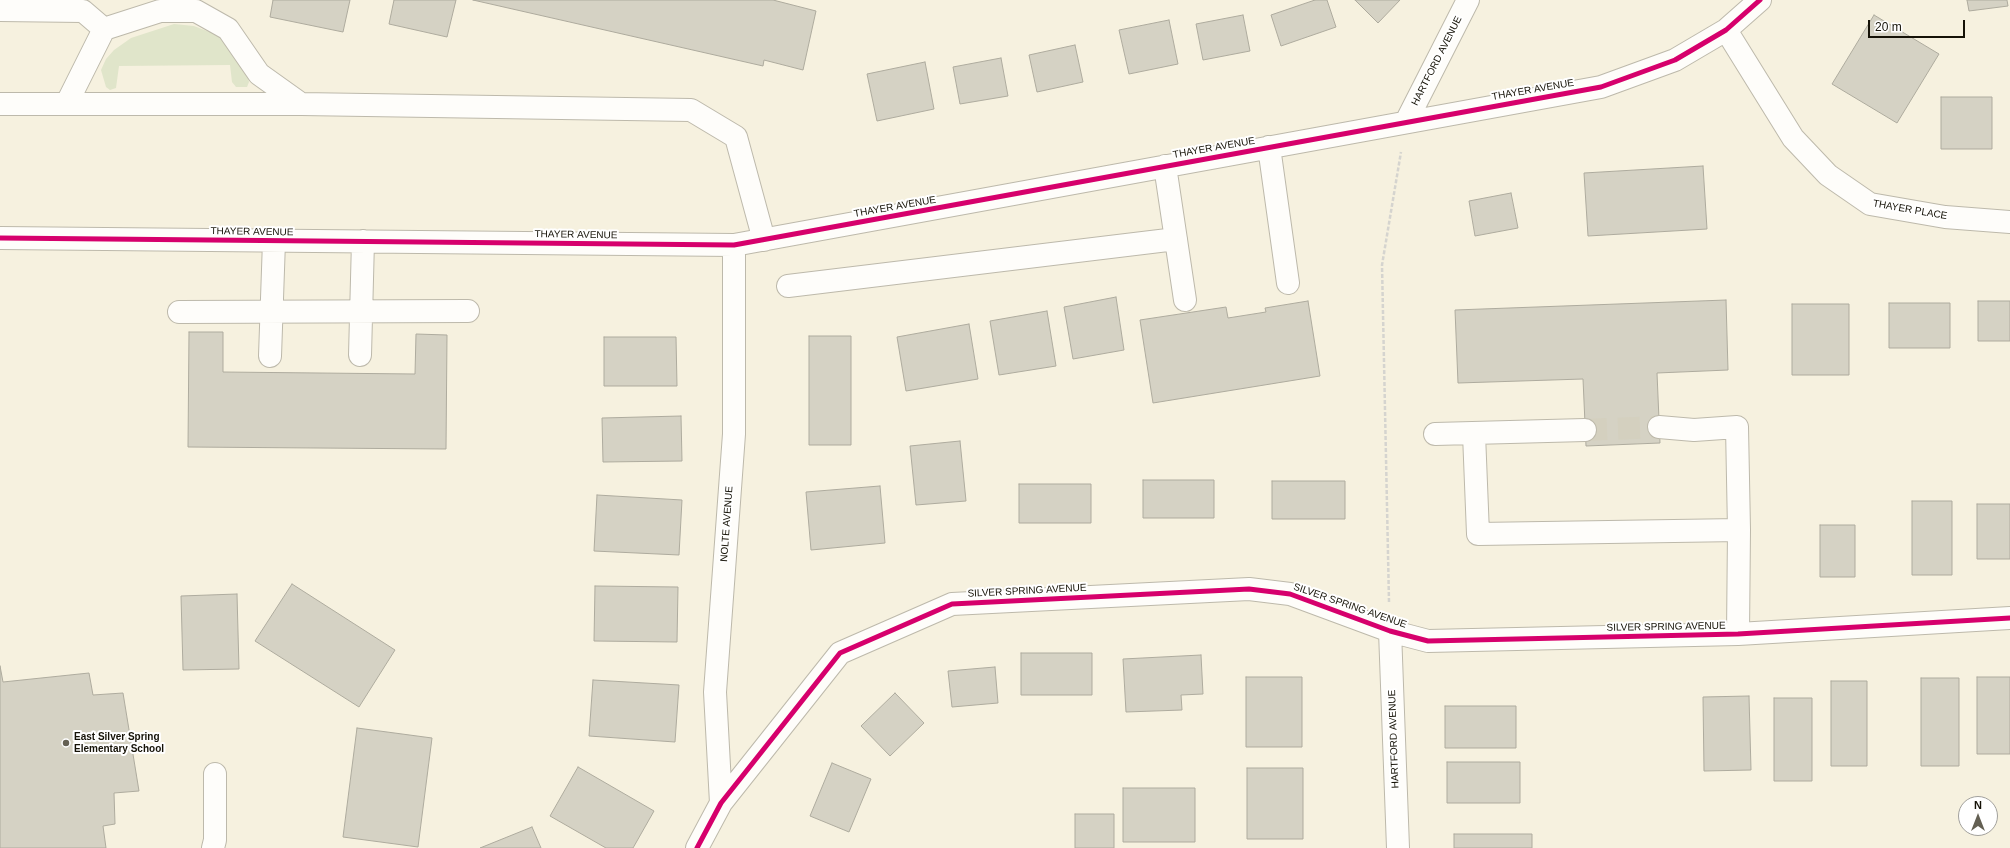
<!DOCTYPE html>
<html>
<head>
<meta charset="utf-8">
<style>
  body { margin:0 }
  #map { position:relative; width:2010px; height:848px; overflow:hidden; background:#f6f1df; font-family:Arial,sans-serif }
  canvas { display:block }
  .north { position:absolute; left:1958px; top:796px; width:40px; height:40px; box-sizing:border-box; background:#fff; border:1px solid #a1a09c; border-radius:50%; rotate:0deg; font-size:11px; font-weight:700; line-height:16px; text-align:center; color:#151207 }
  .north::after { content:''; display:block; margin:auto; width:14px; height:18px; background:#646053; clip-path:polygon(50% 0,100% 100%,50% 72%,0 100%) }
  .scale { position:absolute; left:1868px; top:20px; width:97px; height:18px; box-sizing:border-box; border:2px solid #151207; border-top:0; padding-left:5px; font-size:12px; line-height:14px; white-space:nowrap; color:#151207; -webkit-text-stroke:3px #fff; paint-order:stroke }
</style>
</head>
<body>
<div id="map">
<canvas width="2010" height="848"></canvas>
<div class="north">N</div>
<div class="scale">20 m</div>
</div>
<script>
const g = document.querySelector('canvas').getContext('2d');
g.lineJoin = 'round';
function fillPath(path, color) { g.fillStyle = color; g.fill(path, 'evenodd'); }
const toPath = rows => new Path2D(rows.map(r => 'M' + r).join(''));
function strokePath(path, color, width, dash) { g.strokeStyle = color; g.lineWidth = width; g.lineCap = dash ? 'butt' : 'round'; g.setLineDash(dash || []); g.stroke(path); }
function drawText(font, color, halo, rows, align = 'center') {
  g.font = font + ' Arial,sans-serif'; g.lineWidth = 4; g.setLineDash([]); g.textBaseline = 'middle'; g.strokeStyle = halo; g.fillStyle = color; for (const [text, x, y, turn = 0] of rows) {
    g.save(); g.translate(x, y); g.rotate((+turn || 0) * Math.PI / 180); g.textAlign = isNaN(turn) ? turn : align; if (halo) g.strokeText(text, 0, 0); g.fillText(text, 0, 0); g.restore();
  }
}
const green = toPath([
  [174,24,194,26,220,36,247,74,249,82,247,87,236,87,232,82,230,65,119,66,116,88,110,90,106,87,101,70,106,59,114,50,131,38]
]);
const building = toPath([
  [273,0,350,0,343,32,270,17,273,0],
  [394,0,456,0,447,37,389,24,394,0],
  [473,0,773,0,816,11,803,70,764,60,763,66,473,0],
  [1315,0,1327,0,1336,27,1281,46,1271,15,1315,0],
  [1355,0,1400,0,1378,23,1355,0],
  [1967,0,2007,0,2008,6,1969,11,1967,0],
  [1243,15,1250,51,1203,60,1196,24,1243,15],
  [1874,15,1939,54,1897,123,1832,84,1874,15],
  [1169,20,1178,64,1129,74,1119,30,1169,20],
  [1075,45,1083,82,1037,92,1029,55,1075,45],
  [1001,58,1008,96,960,104,953,67,1001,58],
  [925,62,934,109,877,121,867,74,925,62],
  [1941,97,1992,97,1992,149,1941,149,1941,97],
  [1703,166,1707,229,1588,236,1584,173,1703,166],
  [1511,193,1518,228,1475,236,1469,201,1511,193],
  [1116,297,1124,350,1073,359,1064,307,1116,297],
  [1726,300,1728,370,1657,373,1660,443,1586,446,1583,379,1458,383,1455,310,1726,300],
  [1308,301,1320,376,1153,403,1140,320,1226,307,1228,318,1266,312,1265,308,1308,301],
  [1978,301,2010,301,2010,341,1978,341,1978,301],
  [1889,303,1950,303,1950,348,1889,348,1889,303],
  [1792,304,1849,304,1849,375,1792,375,1792,304],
  [1047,311,1056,366,999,375,990,321,1047,311],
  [969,324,978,379,906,391,897,337,969,324],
  [189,332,223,332,223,372,415,374,416,334,447,335,446,449,188,447,189,332],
  [809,336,851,336,851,445,809,445,809,336],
  [604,337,676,337,677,386,604,386,604,337],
  [681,416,682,461,603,462,602,418,681,416],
  [960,441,966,501,916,505,910,446,960,441],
  [1143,480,1214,480,1214,518,1143,518,1143,480],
  [1272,481,1345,481,1345,519,1272,519,1272,481],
  [1019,484,1091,484,1091,523,1019,523,1019,484],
  [880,486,885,543,811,550,806,492,880,486],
  [597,495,682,500,679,555,594,551,597,495],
  [1912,501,1952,501,1952,575,1912,575,1912,501],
  [1977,504,2010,504,2010,559,1977,559,1977,504],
  [1820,525,1855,525,1855,577,1820,577,1820,525],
  [292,584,395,650,359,707,255,641,292,584],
  [595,586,678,587,677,642,594,641,595,586],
  [237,594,239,669,183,670,181,596,237,594],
  [1021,653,1092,653,1092,695,1021,695,1021,653],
  [1201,655,1203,694,1181,695,1182,710,1126,712,1123,659,1201,655],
  [0,666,3,682,89,673,93,695,123,693,139,791,114,793,115,824,103,826,106,848,0,848,0,666],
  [995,667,998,703,952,707,948,671,995,667],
  [1246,677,1302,677,1302,747,1246,747,1246,677],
  [1977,677,2010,677,2010,754,1977,754,1977,677],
  [1921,678,1959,678,1959,766,1921,766,1921,678],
  [593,680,679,685,675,742,589,736,593,680],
  [1831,681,1867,681,1867,766,1831,766,1831,681],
  [895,693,924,723,890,756,861,726,895,693],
  [1749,696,1751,770,1704,771,1703,697,1749,696],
  [1774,698,1812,698,1812,781,1774,781,1774,698],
  [1445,706,1516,706,1516,748,1445,748,1445,706],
  [357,728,432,738,418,847,343,837,357,728],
  [1447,762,1520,762,1520,803,1447,803,1447,762],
  [832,763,871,779,849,832,810,816,832,763],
  [578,767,654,811,633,848,606,848,550,816,578,767],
  [1247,768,1303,768,1303,839,1247,839,1247,768],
  [1123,788,1195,788,1195,842,1123,842,1123,788],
  [1075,814,1114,814,1114,848,1075,848,1075,814],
  [532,827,541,848,480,848,532,827],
  [1454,834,1532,834,1532,848,1454,848,1454,834]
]);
const minorTunnel = toPath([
  [1585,430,1659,427]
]);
const path = toPath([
  [1389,602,1382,265,1401,152]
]);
const minor = toPath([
  [0,10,83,11,104,29],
  [1726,30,1793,138,1828,175,1870,204,1945,217,2010,222],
  [67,103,104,29,160,11,196,11,228,29,259,74,301,104],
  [0,104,301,104,691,110,736,137,764,240],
  [1406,122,1468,0],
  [1269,147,1288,283],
  [1165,166,1185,300],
  [0,238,734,245,1601,87,1675,60,1726,30,1760,0],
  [788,286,1176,239],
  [179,312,468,311],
  [360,355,363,241],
  [270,356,274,241],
  [1659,427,1694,430,1737,427,1739,530,1738,634],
  [1435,434,1585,430],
  [1474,434,1478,534,1739,530],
  [1390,631,1398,848],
  [721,803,715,692,734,434,734,245],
  [213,848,215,840,215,774],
  [697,848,721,803,840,653,952,604,1249,589,1290,594,1390,631,1428,641,1738,634,2010,618]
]);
const cycleway = toPath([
  [0,238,734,245,1601,87,1675,60,1726,30,1760,0],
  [697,848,721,803,840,653,952,604,1249,589,1290,594,1390,631,1428,641,1738,634,2010,618]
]);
const markers = [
  [66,743,4,"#646053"]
];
const streetNames = [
  ["HARTFORD AVENUE",1437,61,-63],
  ["THAYER AVENUE",1533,90,-10],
  ["THAYER AVENUE",1214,148,-10],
  ["THAYER AVENUE",895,207,-10],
  ["THAYER PLACE",1910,210,10],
  ["THAYER AVENUE",252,232,1],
  ["THAYER AVENUE",576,235,1],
  ["NOLTE AVENUE",727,524,-86],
  ["SILVER SPRING AVENUE",1027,591,-3],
  ["SILVER SPRING AVENUE",1350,606,19],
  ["SILVER SPRING AVENUE",1666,627,-1],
  ["HARTFORD AVENUE",1394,739,-92]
];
const poiNames = [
  ["East Silver Spring",74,737],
  ["Elementary School",74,749]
];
fillPath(green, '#e0e5ca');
fillPath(building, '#d5d2c4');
strokePath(building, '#aeab9e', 1);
strokePath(minorTunnel, '#d4d0bf', 22, [22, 11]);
strokePath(minor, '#bdb9ab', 24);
strokePath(path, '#d5d4cf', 2.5, [4, 2]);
strokePath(minor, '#fefdfa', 22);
strokePath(cycleway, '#d6006c', 5);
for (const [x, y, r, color] of markers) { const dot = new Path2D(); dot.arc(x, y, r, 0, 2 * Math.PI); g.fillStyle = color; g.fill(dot); strokePath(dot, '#fff', 1.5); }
drawText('10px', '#151207', '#fff', streetNames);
drawText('bold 10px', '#151207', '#fff', poiNames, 'left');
</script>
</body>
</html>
